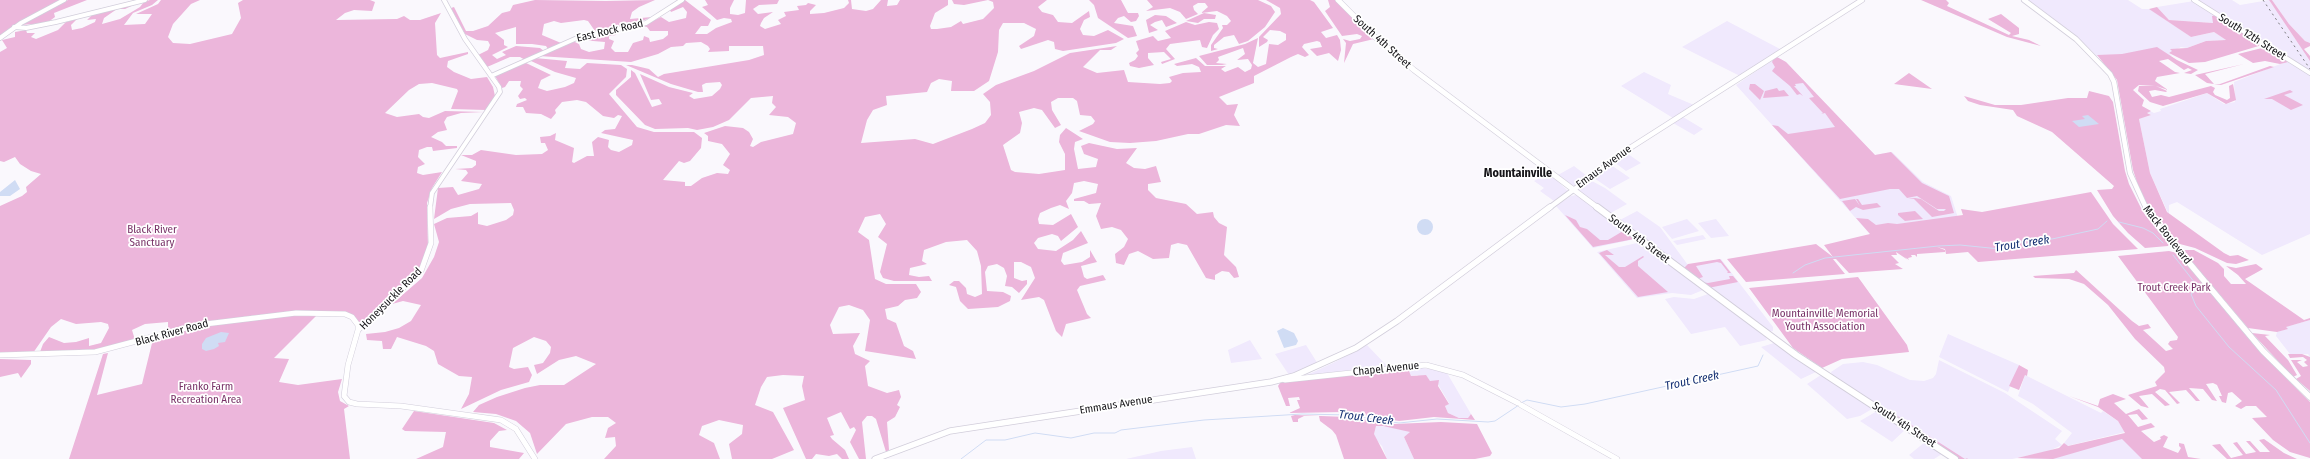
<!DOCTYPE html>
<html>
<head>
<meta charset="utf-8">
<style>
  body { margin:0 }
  canvas { display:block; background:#faf8fd }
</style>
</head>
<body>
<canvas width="2310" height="459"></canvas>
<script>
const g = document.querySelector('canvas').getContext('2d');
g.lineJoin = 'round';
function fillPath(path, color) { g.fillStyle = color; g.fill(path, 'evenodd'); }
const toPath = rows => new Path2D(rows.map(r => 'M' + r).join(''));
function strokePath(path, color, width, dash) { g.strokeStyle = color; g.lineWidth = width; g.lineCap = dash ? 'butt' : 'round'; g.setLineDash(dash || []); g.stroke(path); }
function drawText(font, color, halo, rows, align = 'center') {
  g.font = font + ' "Fira Sans Condensed",sans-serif'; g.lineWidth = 3.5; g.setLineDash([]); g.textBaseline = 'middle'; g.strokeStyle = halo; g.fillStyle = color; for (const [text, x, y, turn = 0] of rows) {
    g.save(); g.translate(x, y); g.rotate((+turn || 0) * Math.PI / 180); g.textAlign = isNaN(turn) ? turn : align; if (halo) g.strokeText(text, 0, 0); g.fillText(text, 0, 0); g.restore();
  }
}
const built = toPath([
  [2028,0,2128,0,2142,9,2150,9,2191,37,2214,32,2226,40,2206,41,2187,48,2181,47,2169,53,2172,56,2164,55,2152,65,2097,56,2073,33],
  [2197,0,2232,0,2240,5,2269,0,2310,61,2310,72],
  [2272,0,2310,0,2310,43,2305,41,2289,24],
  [2194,1,2217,15,2213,23,2169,20,2157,7],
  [1727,21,1780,49,1780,50,1740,76,1682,47],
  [1777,57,1786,62,1875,155,1892,152,1923,182,1951,196,1958,218,1870,234,1736,85],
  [2288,61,2310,75,2310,234,2262,255,2177,202,2169,205,2169,215,2150,173,2139,119,2151,115,2147,112,2150,111,2154,113,2161,111,2160,109,2207,93,2224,104,2235,102,2234,82],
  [1644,72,1671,85,1668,94,1694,105,1673,118,1621,86],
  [1683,117,1703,129,1694,135,1673,123],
  [1626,153,1628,154,1641,163,1626,171,1614,162],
  [1611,165,1630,178,1610,189,1594,178],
  [1574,166,1587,176,1573,186,1558,175],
  [1549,173,1568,191,1554,201,1540,191,1544,188,1534,181],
  [1590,180,1605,188,1627,204,1609,214,1578,190],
  [1576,195,1580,197,1635,239,1593,248,1556,206,1571,196],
  [1637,211,1660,227,1688,265,1721,259,1773,327,1773,331,1768,332,1618,221],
  [1687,219,1699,231,1672,239,1662,227],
  [1716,219,1729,236,1711,238,1698,223],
  [1703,235,1706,239,1677,245,1673,241],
  [1637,243,1640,243,1703,290,1691,295,1672,293,1637,298,1597,252],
  [1708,294,1766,337,1767,340,1740,346,1725,327,1691,334,1665,299,1674,297,1694,299],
  [2310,320,2310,357,2308,354,2290,354,2276,336,2277,332,2287,329,2285,327],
  [1948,334,2019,365,2008,392,1939,357],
  [1250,340,1262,359,1231,363,1228,350],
  [1774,343,1776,344,1816,372,1801,379,1761,347],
  [1306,345,1318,364,1289,375,1275,354],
  [1367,345,1388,367,1305,376,1335,362],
  [1939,360,2005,393,2062,431,2055,439,2062,445,2049,451,2012,459,1959,459,1832,375,1831,372,1843,364,1863,362,1877,365,1910,380,1924,381,1933,378,1936,374],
  [1414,367,1437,370,1447,373,1471,414,1468,418,1459,418,1448,413,1445,406,1449,403,1436,381,1430,381,1417,375,1411,376,1409,371,1415,369],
  [1821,375,1872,408,1872,409,1860,416,1847,419,1807,384],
  [2025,375,2101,413,2103,411,2118,421,2125,432,2067,446,2064,443,2072,433,2033,404,2018,396],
  [1877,411,1906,429,1892,442,1860,421],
  [1376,426,1396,427,1411,432,1404,437,1414,459,1387,459,1382,446,1376,440,1374,434],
  [2122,438,2143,459,2023,459],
  [1925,442,1942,454,1934,459,1914,459,1909,455],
  [1192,447,1196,459,1126,459,1161,451]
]);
const green = toPath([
  [0,0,60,0,24,19,0,36],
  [68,0,87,0,54,13,55,17,47,23,20,25],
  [150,0,158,0,152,5,133,13,124,25,145,24,152,14,136,14,158,4,161,0,200,0,191,4,173,24,168,37,173,43,190,44,232,34,241,18,238,3,243,0,370,0,375,2,372,11,354,10,345,13,336,20,397,19,404,16,410,20,420,20,441,13,435,23,437,55,440,58,468,52,468,54,448,61,447,67,454,72,471,79,487,77,493,87,495,96,486,110,451,109,458,91,457,89,432,83,419,84,409,90,385,113,397,117,419,114,423,117,429,118,445,111,484,112,461,113,447,117,444,122,447,130,438,132,431,137,442,142,446,146,457,146,457,148,433,151,432,147,427,147,419,150,418,157,425,164,418,167,417,173,423,175,442,172,432,188,427,203,428,247,419,270,364,322,359,322,344,312,297,311,250,316,184,326,168,331,168,322,145,324,132,330,135,340,99,349,40,352,43,344,49,337,64,343,76,342,89,338,89,346,101,343,109,328,108,324,101,322,76,324,61,319,51,327,33,353,0,353,0,206,22,196,27,192,26,187,41,174,31,171,20,164,15,157,4,162,0,161,0,52,7,48,2,40,15,37,15,32,26,30,27,33,35,33,31,37,36,39,58,30,66,22,77,19,71,25,72,30,82,28,95,22,96,19,87,20,92,15,138,3,125,9,117,9,104,18,102,24,120,19,140,7,144,2],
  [535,0,606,1,655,0,639,7,632,12,630,19,652,17,630,26,595,31,588,21,584,20,561,23,554,21,544,24,542,35,561,43,548,49,546,46,532,44,516,44,516,27,495,33,504,40,504,45,508,47,492,55,497,59,506,55,502,52,516,46,540,48,544,51,525,60,520,57,510,57,487,67,478,55,488,50,490,45,488,41,477,40,465,34,451,8,454,7,466,31,473,31,488,26,502,13,510,11,513,5],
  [685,0,711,20,708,26,701,26,695,34,707,34,716,28,732,22,731,19,724,18,717,20,702,7,708,5,705,0,734,0,730,8,730,14,738,15,745,13,746,0,779,0,777,4,759,5,753,9,758,14,773,12,764,18,761,23,760,26,765,29,781,24,778,20,786,16,784,12,799,10,797,6,806,5,808,3,816,5,810,11,810,14,824,13,844,8,849,3,848,0,851,0,852,9,866,11,873,9,881,0,888,0,887,6,897,5,900,0,948,0,948,5,935,13,930,26,931,29,937,29,951,27,961,21,963,24,983,19,994,8,993,2,988,0,964,5,954,4,952,0,1047,0,1038,7,1042,12,1053,15,1058,22,1072,23,1089,11,1090,17,1084,20,1080,29,1083,35,1094,36,1108,30,1124,39,1116,43,1063,51,1055,49,1054,42,1048,40,1021,49,1019,46,1034,36,1036,29,1024,23,1003,23,999,30,998,52,989,81,974,91,951,91,952,81,939,79,931,83,927,92,886,96,887,105,873,110,867,120,861,143,915,139,933,144,972,129,985,123,991,115,990,102,983,94,996,85,1034,71,1070,53,1117,46,1111,50,1100,50,1083,67,1097,73,1124,70,1128,82,1160,84,1170,83,1172,81,1169,77,1183,73,1201,72,1199,67,1192,64,1177,66,1174,64,1196,58,1205,66,1226,66,1221,69,1225,72,1238,67,1245,72,1251,69,1252,65,1248,59,1237,60,1245,54,1243,48,1218,57,1219,60,1216,63,1227,64,1222,65,1207,65,1199,56,1245,44,1258,38,1253,63,1258,67,1266,64,1269,44,1278,45,1286,40,1286,34,1280,31,1270,30,1263,37,1268,40,1267,42,1259,47,1259,37,1281,14,1280,8,1266,0,1310,0,1314,2,1333,28,1321,32,1326,38,1337,35,1340,40,1341,50,1338,61,1329,53,1317,56,1310,49,1322,47,1320,42,1317,41,1304,44,1302,47,1309,55,1305,57,1298,54,1291,57,1254,76,1254,83,1219,97,1227,105,1238,104,1234,115,1240,126,1226,125,1199,134,1188,134,1156,141,1130,143,1110,142,1079,131,1093,124,1095,121,1091,116,1080,115,1077,101,1073,98,1058,98,1051,102,1052,110,1061,125,1055,128,1042,110,1034,108,1019,112,1022,123,1020,133,1003,145,1011,170,1015,172,1039,174,1065,170,1065,154,1059,142,1060,135,1066,128,1083,139,1075,142,1074,149,1078,169,1096,167,1098,159,1084,154,1081,146,1089,143,1117,149,1137,148,1126,163,1134,168,1145,169,1156,166,1161,182,1148,184,1148,190,1156,198,1186,204,1197,214,1213,212,1214,217,1219,223,1227,227,1224,255,1236,267,1239,277,1234,278,1229,272,1222,271,1215,275,1215,280,1206,278,1187,245,1178,243,1171,245,1169,258,1153,259,1138,251,1129,254,1124,265,1116,263,1115,254,1124,247,1128,239,1121,230,1112,227,1101,229,1096,216,1101,203,1089,204,1084,201,1074,201,1074,199,1096,193,1098,184,1084,181,1074,183,1072,193,1066,201,1069,209,1060,205,1051,208,1040,213,1038,219,1039,224,1053,225,1071,214,1078,227,1061,241,1058,236,1052,234,1038,238,1034,243,1038,249,1056,251,1073,240,1081,231,1088,243,1063,253,1061,261,1064,265,1082,262,1090,257,1090,250,1097,262,1081,266,1084,277,1087,279,1103,275,1106,280,1080,286,1077,290,1087,314,1091,318,1066,324,1062,337,1056,331,1044,300,1039,297,1021,300,1035,278,1031,267,1021,262,1014,262,1014,278,1022,281,1027,280,1027,284,1019,293,1012,287,1005,286,1007,276,1004,268,997,264,988,266,985,272,987,291,1003,292,1011,296,1010,301,998,307,968,309,960,301,956,287,949,285,954,281,959,281,966,288,967,294,975,297,982,294,981,266,977,251,967,240,946,242,924,250,922,261,927,264,910,268,909,275,919,277,929,276,932,281,894,281,883,278,880,272,887,244,878,237,886,224,880,214,865,217,858,232,869,240,875,279,886,284,916,284,921,292,917,298,905,300,898,306,885,309,887,319,896,323,904,346,913,351,916,359,865,351,870,320,863,310,849,305,839,307,830,325,833,334,860,333,853,346,855,354,870,361,865,366,868,386,887,393,899,390,901,397,897,405,900,407,895,417,887,422,889,450,886,452,876,419,872,416,867,416,862,422,866,459,859,459,850,442,856,430,854,427,850,429,841,412,827,418,834,435,830,436,832,439,845,450,849,459,842,459,837,454,829,456,816,454,812,459,806,459,783,408,805,400,802,386,804,376,783,375,767,377,761,387,755,405,773,412,794,450,772,459,732,459,729,444,742,434,743,425,719,420,702,426,699,435,714,443,720,459,604,459,616,446,615,437,605,438,608,428,616,423,608,417,592,417,566,424,537,454,530,433,516,421,496,414,473,412,479,405,497,397,525,388,540,385,564,385,596,364,576,356,559,360,537,374,534,365,543,363,550,353,551,347,546,341,534,337,513,348,509,367,514,369,528,367,532,375,529,382,501,390,461,409,469,394,472,377,459,376,438,364,434,351,426,346,397,337,391,349,383,349,382,341,367,340,366,334,385,332,399,328,411,321,421,305,403,301,392,304,422,278,434,257,439,242,434,224,447,218,471,216,478,212,478,224,487,226,506,220,513,215,514,210,511,203,470,204,451,209,434,219,438,188,453,187,458,195,479,189,482,184,461,181,468,173,466,170,455,169,472,168,476,165,476,161,461,155,472,155,481,150,516,155,542,154,548,150,545,143,541,143,540,137,550,136,556,133,555,140,574,148,572,162,574,163,587,156,594,156,592,142,598,137,609,140,608,147,611,150,619,152,632,145,633,140,601,133,605,130,615,129,622,116,618,115,614,118,603,116,586,102,577,100,562,102,555,110,556,113,551,119,541,114,526,113,523,107,516,107,517,104,527,100,525,98,520,99,518,96,523,89,520,86,521,81,509,81,505,87,502,88,495,76,526,63,551,75,541,80,538,88,547,91,565,87,574,83,576,78,555,72,531,61,535,58,567,61,565,68,580,69,587,63,621,65,627,69,626,77,609,94,637,127,654,132,694,132,702,138,701,148,690,161,684,163,679,161,663,180,685,182,685,186,691,186,702,178,717,173,728,174,730,170,723,165,730,154,722,144,708,141,708,136,704,133,725,126,743,128,749,132,753,139,750,146,753,147,761,142,793,134,796,123,788,117,769,115,776,107,772,103,773,96,751,98,729,120,713,127,697,130,688,128,655,129,645,125,616,95,616,90,631,77,631,70,635,73,652,107,662,104,659,99,651,100,640,74,669,87,693,93,689,96,694,99,712,96,720,89,722,85,720,82,706,83,702,85,703,92,698,92,671,84,626,65,632,65,649,69,658,77,664,74,749,60,764,55,763,46,729,46,729,51,708,52,710,49,708,46,701,42,686,43,683,46,671,47,658,54,631,62,539,56,573,41,579,44,581,49,589,52,604,49,605,42,581,40,581,38,617,31,616,35,609,36,609,39,614,41,611,48,615,52,628,52,633,43,643,40,644,36,649,38,650,42,663,39,668,35,668,31,650,31,647,27,642,26,661,17,669,22,686,18,687,12,683,7,671,12,670,10],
  [1089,0,1121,0,1128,13,1138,13,1139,16,1136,21,1131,22,1124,16,1118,18,1114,23,1133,26,1137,36,1128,38,1098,18,1094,5],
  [1147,0,1258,0,1271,6,1275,12,1265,27,1248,41,1239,44,1234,35,1224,37,1214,45,1214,48,1218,49,1211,51,1211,45,1223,28,1222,25,1227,25,1231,21,1227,16,1217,11,1201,13,1208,7,1205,3,1198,3,1193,6,1194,10,1198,14,1186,19,1180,12,1170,8,1146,11,1153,7],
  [1328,0,1335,0,1374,39,1353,44,1344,63,1346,43,1343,39,1350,41,1360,39,1362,36,1357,34,1342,36,1325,11,1330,7],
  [1921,0,1946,0,1949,3,1947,6,2009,35,2011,33,1988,19,2001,14,2019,28,2019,34,2012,36,2029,40,2041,46,2007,37],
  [2269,0,2272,0,2289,24,2305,41,2310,43,2310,46,2304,49,2310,56,2310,61],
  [2157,7,2169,20,2213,23,2212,16,2217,15,2262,45,2205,62,2189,63,2169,53,2172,51,2170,49,2187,48,2206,41,2226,40,2214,32,2191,37,2149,9],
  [1204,13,1216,15,1215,19,1204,19,1198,23,1186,21],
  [1155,15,1166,16,1177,23,1166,27,1162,20,1155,22,1150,25,1158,30,1149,33,1146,20],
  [1186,22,1195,25,1209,22,1217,23,1219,29,1213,35,1207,48,1202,47,1200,40,1170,44,1166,49,1175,59,1162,64,1161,62,1171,59,1164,52,1148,53,1148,58,1154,65,1139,68,1130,66,1129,63,1135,60,1138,56,1136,53,1139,50,1136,41,1153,36,1158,41,1171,38,1165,31],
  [2157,47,2177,60,2198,70,2191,74,2184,73,2192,70,2188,68,2184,70,2168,59,2159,61,2175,72,2180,73,2157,77,2155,81,2168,90,2156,86,2167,91,2166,92,2155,90,2149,91,2152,97,2161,95,2169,97,2211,86,2215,88,2213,92,2215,95,2227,100,2230,98,2229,86,2233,84,2236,100,2226,104,2207,93,2163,106,2150,102,2138,91,2139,86,2155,86,2139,85,2133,90,2144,100,2142,106,2151,111,2147,113,2151,115,2139,119,2150,173,2167,212,2224,253,2230,256,2238,255,2249,260,2236,264,2227,263,2195,248,2176,243,2148,206,2138,185,2133,170,2117,80,2097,55,2122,54],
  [2266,47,2288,62,2280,64,2265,61,2253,63,2238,54],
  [1777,57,1786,62,1875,155,1891,152,1922,183,1949,196,1954,213,1932,217,1914,199,1908,199,1915,198,1921,199,1939,211,1944,211,1946,209,1937,209,1917,196,1907,198,1899,189,1890,189,1840,199,1772,125,1778,126,1788,134,1835,127,1825,113,1821,114,1823,113,1809,98,1814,97,1803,83,1795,84,1796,86,1794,86,1803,96,1800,94,1797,95,1790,86,1772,71,1775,67,1772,62,1773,60,1771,61],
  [2244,64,2205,74,2214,84,2220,84,2270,66,2274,67,2221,85,2207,83,2195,75],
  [1909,73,1932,89,1894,84],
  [1750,84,1755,84,1764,91,1760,100,1749,89],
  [1777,88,1779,91,1784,90,1789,96,1763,98,1765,91],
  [2290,90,2293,92,2284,95,2303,105,2291,110,2272,99,2264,99],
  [2089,91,2109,96,2113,102,2125,171,2129,184,2143,212,2169,244,2168,246,2145,248,2128,233,2113,216,2097,190,2112,189,2114,186,2052,132,2017,116,2013,110,1980,105,1968,101,1964,96,1995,105,2021,105,2068,98,2087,98],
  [2091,192,2113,224,2138,249,1978,262,1968,252,1946,254,1945,249,1937,247,1945,250,1945,252,1917,254,1917,257,1915,255,1911,255,1912,257,1908,258,1909,260,1905,257,1908,260,1896,252,1897,255,1891,255,1899,263,1895,264,1903,269,1849,273,1836,259,1833,259,1845,274,1746,282,1727,259,1816,244,1833,257,1824,245,1870,234,1856,218,1868,219,1876,225,1888,223,1897,224,1963,215,1961,209,1982,212],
  [1855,199,1860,206,1856,199,1858,199,1862,205,1877,203,1881,207,1863,210,1856,207,1850,211,1842,201],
  [1915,211,1923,219,1905,221,1898,215,1898,213],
  [1565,215,1576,220,1580,227,1587,229,1600,240,1608,240,1623,231,1634,239,1593,247],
  [1607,250,1614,255,1605,255,1619,267,1625,267,1643,256,1644,257,1638,261,1638,266,1668,292,1638,297,1599,253],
  [2182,250,2194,250,2218,263,2224,269,2224,276,2231,284,2246,284,2238,275,2226,266,2236,268,2256,264,2263,269,2245,279,2304,320,2310,318,2310,320,2286,327,2288,329,2277,332,2248,328],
  [2169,251,2177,253,2259,351,2310,402,2310,458,2290,452,2273,440,2252,418,2267,417,2256,406,2246,406,2241,409,2235,406,2242,401,2232,392,2228,393,2226,403,2222,402,2219,396,2222,396,2217,385,2213,383,2206,384,2217,401,2212,400,2203,389,2189,388,2200,401,2196,401,2186,390,2169,392,2180,403,2177,404,2165,390,2160,389,2155,392,2170,405,2165,406,2152,394,2139,396,2149,408,2141,406,2128,395,2157,386,2155,382,2165,372,2164,367,2135,339,2108,305,2084,284,2069,279,2035,278,2033,276,2074,273,2076,270,2132,321,2139,326,2148,324,2151,328,2143,330,2166,351,2173,349,2168,344,2170,341,2177,340,2178,337,2118,256],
  [1720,259,1731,273,1727,273,1728,272,1721,263,1717,262,1696,266,1703,277,1697,279,1683,269,1688,264],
  [1729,276,1733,276,1738,282,1708,288,1701,282,1708,283,1730,279],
  [1858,277,1907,345,1909,352,1842,359,1822,368,1793,348,1749,288],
  [318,314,274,358,289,359,279,382,298,385,342,379,338,392,340,401,349,406,344,409,350,459,69,459,103,354,108,353,97,395,142,384,153,339,196,327,274,316],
  [2252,333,2270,335,2265,336,2288,360,2297,375,2293,377],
  [2288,354,2302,354,2310,357,2310,391,2296,379,2301,376,2291,360,2302,360,2297,362,2303,367,2308,366,2304,362,2307,360,2303,357,2290,358],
  [0,359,31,360,31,364,21,378,18,373,0,377],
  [2019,365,2028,370,2027,376,2025,375,2019,390,2009,386],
  [1414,367,1415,369,1409,371,1411,376,1426,375,1430,381,1439,380,1438,386,1449,404,1445,406,1448,413,1459,418,1468,418,1471,414,1475,420,1434,417,1399,421,1343,412,1289,413,1300,408,1297,400,1300,400,1299,397,1288,398,1290,406,1286,406,1278,386,1280,383,1289,381],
  [2113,394,2126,399,2114,403,2126,414,2139,409,2148,419,2142,420,2137,414,2128,415,2138,427,2151,423,2155,427,2141,431,2154,442,2161,439,2160,437,2164,435,2168,437,2163,447,2178,453,2181,448,2179,446,2179,443,2184,444,2188,457,2201,459,2142,459,2122,439,2053,459,2017,458,2059,448,2064,443,2068,446,2125,433,2118,421,2098,407,2069,396,2098,406,2100,399],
  [1885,408,1965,459,1968,458,1967,459,1959,459],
  [414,411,494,423,507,430,499,431,490,441,490,447,524,453,519,459,416,459,443,447,446,432,405,431,402,429],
  [1295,415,1347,417,1357,420,1371,419,1394,424,1441,422,1477,424,1492,453,1490,456,1475,459,1414,459,1404,437,1410,432,1383,426,1376,426,1374,434,1387,459,1344,459,1336,435,1332,430,1320,421,1319,416,1304,416,1298,419,1298,422,1293,422,1291,416],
  [2264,439,2284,453,2297,459,2227,459,2212,445,2220,444,2231,458,2243,455,2233,443,2237,442,2246,454,2256,452,2246,441,2250,441,2260,452,2270,452,2259,440]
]);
const water = toPath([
  [2088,115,2099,124,2079,127,2072,121,2085,119,2082,116],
  [15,180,20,189,10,196,0,196,0,192],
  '1417 227a8 8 0 1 1 16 0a8 8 0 1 1-16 0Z',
  [1283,328,1294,333,1298,341,1296,345,1284,348,1277,331],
  [221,332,229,333,225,342,218,343,219,346,214,349,206,351,202,349,202,344,206,338]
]);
const stream = toPath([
  [2119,222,2143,228,2153,233,2163,243],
  [2173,255,2195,283,2194,292,2191,294,2196,306,2229,347,2276,390,2310,443],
  [1793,273,1805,265,1825,258,1938,246,1960,245,2000,249,2028,240,2052,239,2098,229,2107,221],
  [1521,403,1527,400,1561,407,1585,404,1758,366,1763,355],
  [961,459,986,440,1005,440,1035,433,1071,438,1094,433,1115,433,1121,430,1204,420,1302,414,1348,415,1399,423,1437,419,1488,422,1495,421,1519,405]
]);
const tertiaryFar1 = toPath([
  [2194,0,2310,73],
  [14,27,26,28,56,22,145,0],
  [0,38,21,23,64,0],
  [491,76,577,38,646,23,682,0],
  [430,208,432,193,500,92,499,87,465,39,444,0]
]);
const tertiary = toPath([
  [430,207,431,243,421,271,358,330,348,365,344,396,349,402,357,404,401,406,501,420,516,429,535,459],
  [0,355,95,352,197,325,296,313,345,314,352,317,358,325,358,330],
  [1285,380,1426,365,1463,375,1518,403],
  [1521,405,1617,459]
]);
const secondaryFar1 = toPath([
  [2024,0,2076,39,2110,74,2114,82,2130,173,2146,208],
  [1549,208,1630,148,1862,0]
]);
const secondary = toPath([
  [2146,207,2159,227,2263,351,2310,397],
  [875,459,950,431,1271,382,1294,376,1356,348,1397,321,1550,207]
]);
const primaryFar1 = toPath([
  [1338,0,1375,37,1414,70,1598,208]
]);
const primary = toPath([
  [1597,207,1796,355,1955,459]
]);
const rail = toPath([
  [2263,0,2310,69]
]);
const streetNames = [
  ["East Rock Road",610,31,-13],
  ["South 12th Street",2252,37,32],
  ["South 4th Street",1382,42,42],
  ["Emaus Avenue",1604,167,-36],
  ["Mack Boulevard",2167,235,52],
  ["South 4th Street",1639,239,37],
  ["Honeysuckle Road",391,299,-45],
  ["Black River Road",172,333,-15],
  ["Chapel Avenue",1386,369,-6],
  ["Emmaus Avenue",1116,405,-9],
  ["South 4th Street",1904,425,33]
];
const parkNames = [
  ["Black River",152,230],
  ["Sanctuary",152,243],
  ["Trout Creek Park",2174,288],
  ["Mountainville Memorial",1825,314],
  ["Youth Association",1825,327],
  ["Franko Farm",206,387],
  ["Recreation Area",206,400]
];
const neighbourhoodNames = [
  ["Mountainville",1518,174]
];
const waterNames = [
  ["Trout Creek",2022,244,-9],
  ["Trout Creek",1692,381,-12],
  ["Trout Creek",1366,418,7]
];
fillPath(built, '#f0e9fd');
fillPath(green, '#ecb6db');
fillPath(water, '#d0dcf4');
strokePath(stream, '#d0dcf4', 1);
strokePath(tertiaryFar1, '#d2cedb', 5.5);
strokePath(tertiary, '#d2cedb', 6);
strokePath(secondaryFar1, '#d2cedb', 6);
strokePath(secondary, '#d2cedb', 7);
strokePath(primaryFar1, '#d2cedb', 6);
strokePath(primary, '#d2cedb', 8);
strokePath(tertiaryFar1, '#fff', 4);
strokePath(tertiary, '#fff', 5);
strokePath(secondaryFar1, '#fff', 4.5);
strokePath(secondary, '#fff', 5.5);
strokePath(primaryFar1, '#fff', 5);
strokePath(primary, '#fff', 6);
strokePath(rail, '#7e7d81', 1, [2, 3.5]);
drawText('11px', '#151418', '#fff', streetNames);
drawText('11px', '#783267', '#fff', parkNames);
drawText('bold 12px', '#151418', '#fff', neighbourhoodNames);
drawText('italic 12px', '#163173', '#fff', waterNames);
</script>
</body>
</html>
